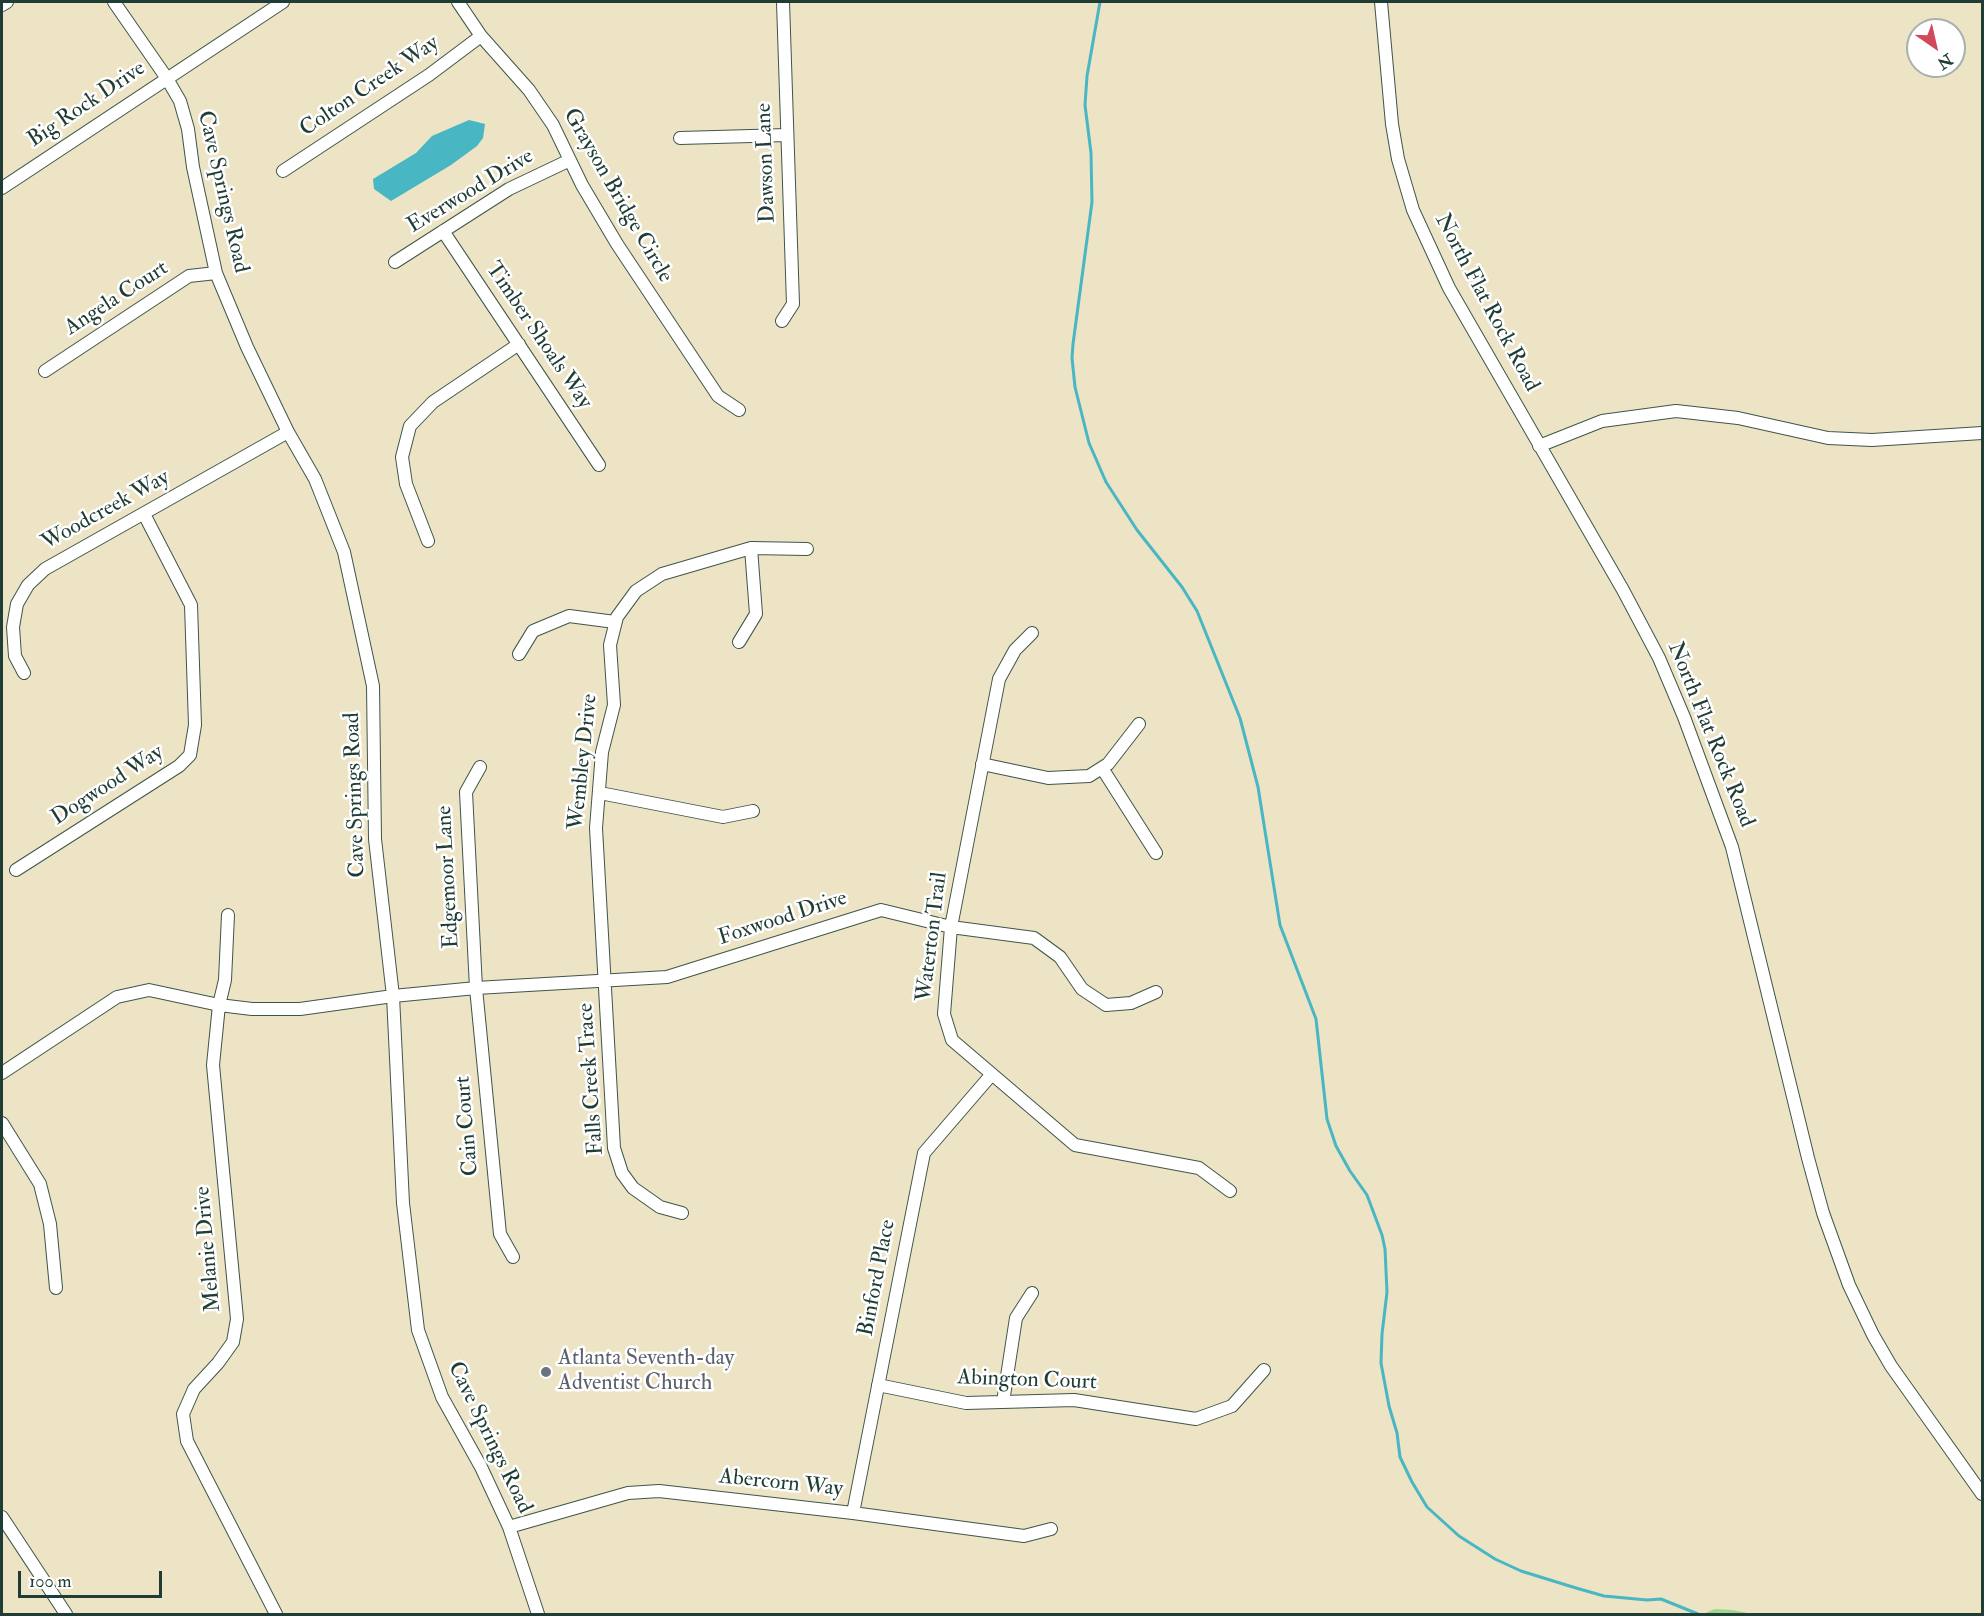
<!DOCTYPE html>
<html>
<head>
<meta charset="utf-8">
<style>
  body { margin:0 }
  #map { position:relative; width:1984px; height:1616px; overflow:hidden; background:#ede3c5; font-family:"IM FELL Double Pica",serif }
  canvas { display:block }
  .frame { position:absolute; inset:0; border:3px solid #1f3d34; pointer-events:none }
  .north { position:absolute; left:1906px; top:18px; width:60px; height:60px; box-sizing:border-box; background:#fff; border:2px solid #a5b1ae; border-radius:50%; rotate:146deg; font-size:16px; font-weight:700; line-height:24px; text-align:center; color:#1f3d34 }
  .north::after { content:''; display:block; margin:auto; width:21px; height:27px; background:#d1495b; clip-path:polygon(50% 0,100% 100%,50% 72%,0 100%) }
  .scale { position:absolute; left:18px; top:1571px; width:144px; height:27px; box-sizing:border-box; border:3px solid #1f3d34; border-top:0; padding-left:8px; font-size:18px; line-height:21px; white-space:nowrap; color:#1f3d34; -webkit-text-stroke:4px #fff; paint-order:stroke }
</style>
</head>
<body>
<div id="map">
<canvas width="1984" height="1616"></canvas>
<div class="frame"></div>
<div class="north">N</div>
<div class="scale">100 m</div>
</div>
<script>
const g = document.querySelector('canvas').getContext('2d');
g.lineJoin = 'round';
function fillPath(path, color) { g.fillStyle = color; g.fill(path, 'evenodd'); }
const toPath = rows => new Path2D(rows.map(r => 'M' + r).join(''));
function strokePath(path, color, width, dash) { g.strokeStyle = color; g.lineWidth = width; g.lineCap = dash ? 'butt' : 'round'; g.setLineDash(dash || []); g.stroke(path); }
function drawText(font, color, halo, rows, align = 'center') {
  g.font = font + ' "IM FELL Double Pica",serif'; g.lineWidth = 5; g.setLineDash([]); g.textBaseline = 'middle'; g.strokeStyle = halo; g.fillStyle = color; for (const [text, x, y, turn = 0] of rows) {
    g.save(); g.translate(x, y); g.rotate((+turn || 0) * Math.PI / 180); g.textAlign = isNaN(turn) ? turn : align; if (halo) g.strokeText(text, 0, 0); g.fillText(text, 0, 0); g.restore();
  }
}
const green = toPath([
  [1715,1609,1732,1610,1753,1614,1703,1614]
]);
const water = toPath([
  [469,120,485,124,483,138,477,146,451,165,391,201,374,189,373,179,416,153,432,136]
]);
const stream = toPath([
  [1100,2,1087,76,1085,105,1091,153,1092,202,1073,344,1072,358,1075,387,1089,443,1106,482,1137,530,1182,587,1197,611,1240,718,1258,787,1280,925,1316,1019,1327,1119,1336,1146,1350,1171,1367,1195,1382,1235,1385,1249,1387,1292,1382,1334,1381,1363,1389,1406,1397,1433,1400,1457,1412,1482,1427,1507,1459,1536,1495,1559,1521,1571,1576,1588,1604,1596,1647,1600,1661,1599,1698,1614]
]);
const minor = toPath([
  [114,2,166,77,180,101,188,129,193,167,216,273,247,347,288,432,315,479,344,552,373,686,375,839,393,996,403,1203,418,1330,442,1397,481,1467,509,1527,538,1614],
  [458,2,481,36,529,90,553,125,582,185,617,244,718,396,739,410],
  [1381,2,1392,124,1398,159,1413,210,1449,288,1623,590,1659,658,1684,717,1732,847,1808,1158,1823,1213,1849,1285,1873,1335,1891,1366,1982,1494],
  [2,5,7,2],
  [680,138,787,135],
  [283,171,429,75,481,36],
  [2,188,283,2],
  [443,231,599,465],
  [395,262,509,189,570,160],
  [782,321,793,304,783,2],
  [45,371,189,276,216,273],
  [1539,446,1602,421,1676,411,1738,418,1828,438,1872,440,1982,433],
  [428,541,406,484,402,457,410,426,433,402,519,344],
  [1032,633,1015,650,999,679,951,927,944,1014,952,1040,1075,1145,1199,1168,1230,1191],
  [739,642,756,614,751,548],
  [519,654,533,631,569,616,615,622],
  [24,673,15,656,13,627,17,604,28,585,45,569,288,432],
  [982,764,1048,778,1089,776,1108,764,1139,724],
  [480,767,466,792,476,988,500,1234,513,1257],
  [1102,768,1156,853],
  [600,793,723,817,753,811],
  [16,870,179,766,190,755,195,725,191,605,144,514],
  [228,915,225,980,219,1005,213,1065,237,1319,233,1342,218,1363,194,1389,183,1414,187,1441,276,1614],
  [2,1073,117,997,149,990,219,1005,252,1009,300,1009,393,996,476,988,667,977,881,910,951,927,1034,938,1060,957,1082,989,1106,1005,1131,1003,1156,992],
  [2,1123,40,1184,50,1224,56,1288],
  [682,1213,660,1207,633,1188,622,1173,614,1148,596,828,602,752,614,705,610,645,617,617,636,591,662,574,751,548,807,549],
  [878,1385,966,1403,1074,1400,1196,1419,1232,1406,1264,1370],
  [1003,1402,1016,1318,1032,1293],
  [853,1513,924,1153,992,1074],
  [2,1517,66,1614],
  [509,1527,628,1493,659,1491,853,1513,1024,1536,1051,1529]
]);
const markers = [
  [546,1372,6,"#6b7280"]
];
const streetNames = [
  ["Colton Creek Way",370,87,-34],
  ["Big Rock Drive",87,105,-34],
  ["Dawson Lane",767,163,-92],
  ["Cave Springs Road",222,192,77],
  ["Everwood Drive",471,192,-31],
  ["Grayson Bridge Circle",617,196,60],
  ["Angela Court",117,299,-33],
  ["North Flat Rock Road",1486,303,62],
  ["Timber Shoals Way",538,336,56],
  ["Woodcreek Way",106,511,-29],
  ["North Flat Rock Road",1710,735,68],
  ["Wembley Drive",584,762,-84],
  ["Dogwood Way",108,786,-33],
  ["Cave Springs Road",356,795,-92],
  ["Edgemoor Lane",449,877,-93],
  ["Foxwood Drive",783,919,-18],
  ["Waterton Trail",933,937,-83],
  ["Falls Creek Trace",592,1079,-94],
  ["Cain Court",468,1126,-95],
  ["Melanie Drive",209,1249,-95],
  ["Binford Place",878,1278,-79],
  ["Abington Court",1027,1381,2],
  ["Cave Springs Road",489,1438,64],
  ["Abercorn Way",781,1484,6]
];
const worshipNames = [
  ["Atlanta Seventh-day",558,1359],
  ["Adventist Church",558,1384]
];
fillPath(green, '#9dd78b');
fillPath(water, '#49b6c3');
strokePath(stream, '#49b6c3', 3);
strokePath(minor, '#3e564a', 14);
strokePath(minor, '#fff', 12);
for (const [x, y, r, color] of markers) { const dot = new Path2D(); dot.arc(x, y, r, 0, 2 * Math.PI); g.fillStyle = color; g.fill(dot); strokePath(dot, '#fff', 2); }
drawText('22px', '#1f3d34', '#fff', streetNames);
drawText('22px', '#5b616d', '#fff', worshipNames, 'left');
</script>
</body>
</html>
